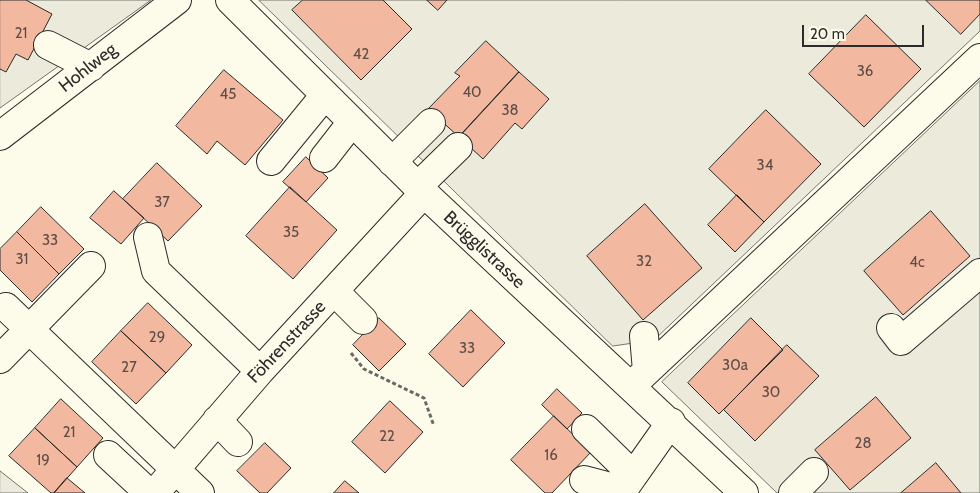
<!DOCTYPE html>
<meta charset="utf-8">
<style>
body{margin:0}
#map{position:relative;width:980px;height:493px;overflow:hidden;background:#fdfbea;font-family:Cabin,sans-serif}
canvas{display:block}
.scale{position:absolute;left:802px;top:25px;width:122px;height:22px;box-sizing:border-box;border:2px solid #2b2b2b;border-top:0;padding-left:6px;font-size:15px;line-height:18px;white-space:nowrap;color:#2b2b2b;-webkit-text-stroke:4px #fdfbea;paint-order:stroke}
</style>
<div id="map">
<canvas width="980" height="493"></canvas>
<div class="scale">20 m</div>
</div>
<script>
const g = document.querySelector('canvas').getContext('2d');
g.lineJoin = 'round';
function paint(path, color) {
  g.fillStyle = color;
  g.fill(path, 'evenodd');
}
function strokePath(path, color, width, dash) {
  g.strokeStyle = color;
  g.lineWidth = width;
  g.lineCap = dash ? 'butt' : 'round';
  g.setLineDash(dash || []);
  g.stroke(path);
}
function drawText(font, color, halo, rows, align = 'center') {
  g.font = font + ' Cabin,sans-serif';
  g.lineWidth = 4;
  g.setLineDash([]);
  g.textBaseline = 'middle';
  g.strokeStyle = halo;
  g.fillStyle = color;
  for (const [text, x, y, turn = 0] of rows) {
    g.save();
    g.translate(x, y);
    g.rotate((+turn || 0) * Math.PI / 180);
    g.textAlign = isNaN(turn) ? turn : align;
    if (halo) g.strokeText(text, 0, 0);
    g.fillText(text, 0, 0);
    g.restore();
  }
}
const green = new Path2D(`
 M0 0H151L0 108Z
 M259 0H980V31L654 340 613 346Z
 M980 81V493H777L662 382Z
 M0 471 28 493H0Z`);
paint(green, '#ecebdb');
strokePath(green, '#74746e', 1);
const building = new Path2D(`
 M0 0H26L52 14 28 60 16 54 6 72 0 69Z
 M303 0H383L412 29 361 80 292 10Z
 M427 0H447L438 10Z
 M926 0H980V14L961 34Z
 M866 15 921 69 864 127 809 74Z
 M486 41 519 72 459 137 428 109 460 76 455 73Z
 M224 70 283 120 245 165 217 141 207 154 176 126Z
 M519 72 549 99 522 129 515 123 483 159 459 137Z
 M766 110 821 164 764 222 709 169Z
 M306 157 328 178 306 202 283 182Z
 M157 163 202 206 168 241 123 199Z
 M290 187 337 230 293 279 246 236Z
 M114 191 144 218 121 244 90 218Z
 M737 195 764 222 735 252 708 225Z
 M645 204 702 268 643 320 587 256Z
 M41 207 84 249 59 274 17 232Z
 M931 211 970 256 903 315 864 271Z
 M17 232 59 274 32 302 0 270V249Z
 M148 303 192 345 166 373 121 331Z
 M471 310 505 343 463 387 429 354Z
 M379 318 406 344 379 371 353 345Z
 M751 318 783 350 719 414 688 383Z
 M121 331 166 373 136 404 92 362Z
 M787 345 819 376 755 441 724 410Z
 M557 389 582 413 567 429 542 405Z
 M876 397 911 438 850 490 815 450Z
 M61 399 103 438 77 467 35 428Z
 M390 401 423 432 385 473 352 442Z
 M554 416 591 452 552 493H545L511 460Z
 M35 428 77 467 54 493H51L9 456Z
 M265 443 291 468 267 493H260L237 471Z
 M936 463 961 493H901Z
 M67 478 85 493H54Z
 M345 481 359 493H334Z`);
paint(building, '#f2b8a0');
strokePath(building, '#2b2b2b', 1);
const minor = new Path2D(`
 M230 0 424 193 744 493
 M48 45 91 67
 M0 136 177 0
 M324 158 352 122
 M271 161 325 95
 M392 162 431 123
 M417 187 458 147
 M148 237 156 271 260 371
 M334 291 363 320
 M6 307 200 493
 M891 328 901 341 980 273
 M644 336 647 371
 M0 359 91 266
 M631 386 980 58
 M217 420 238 442
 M586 429 633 475
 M108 455 149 493
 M584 480 622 490
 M155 493 260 371 424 193
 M621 493 671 422
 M793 493 814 472`);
strokePath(minor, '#2b2b2b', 30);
strokePath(new Path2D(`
 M351 353 364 369 424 398 434 426`), '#6a6964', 3, [4, 2.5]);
strokePath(minor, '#fdfbea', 28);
drawText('15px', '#5d4e48', null, [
 ["21",21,34],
 ["42",361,55],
 ["36",865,72],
 ["40",472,93],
 ["45",228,95],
 ["38",510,111],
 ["34",765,166],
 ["37",162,203],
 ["35",291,233],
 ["33",50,241],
 ["31",22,260],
 ["32",644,262],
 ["4c",917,263],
 ["29",157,338],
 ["33",467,349],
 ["30a",735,366],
 ["27",129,368],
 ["30",771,393],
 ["21",69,433],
 ["22",387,437],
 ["28",863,444],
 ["16",551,456],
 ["19",43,461]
]);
drawText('18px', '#2b2b2b', '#fdfbea', [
 ["Hohlweg",88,68,-38],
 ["Brügglistrasse",484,250,43],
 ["Föhrenstrasse",287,342,-47]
]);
</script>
